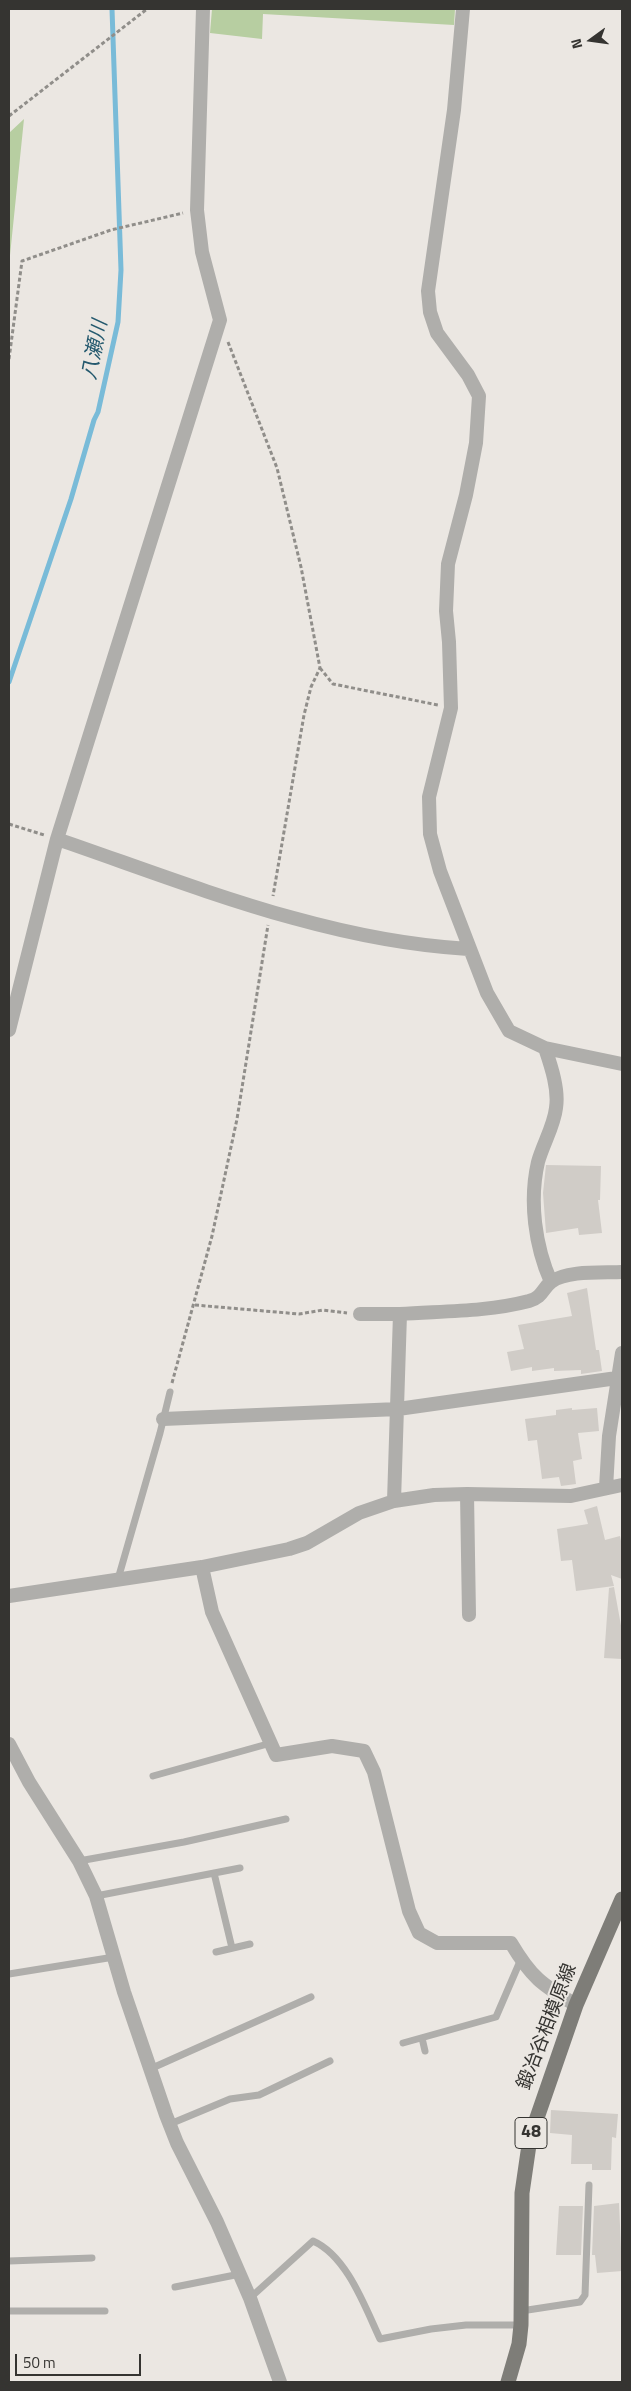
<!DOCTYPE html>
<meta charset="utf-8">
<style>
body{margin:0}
#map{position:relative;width:631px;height:2391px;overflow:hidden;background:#ebe7e2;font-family:"Titillium Web",sans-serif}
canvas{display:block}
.frame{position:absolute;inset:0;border:10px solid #353431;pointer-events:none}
.north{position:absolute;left:566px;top:15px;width:50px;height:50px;-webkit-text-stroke:4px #ebe7e2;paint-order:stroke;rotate:256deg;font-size:14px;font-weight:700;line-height:20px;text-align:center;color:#353431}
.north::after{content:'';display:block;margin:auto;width:18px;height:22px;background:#353431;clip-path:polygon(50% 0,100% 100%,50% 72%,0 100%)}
.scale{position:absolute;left:15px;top:2354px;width:126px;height:22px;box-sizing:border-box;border:2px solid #353431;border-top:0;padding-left:6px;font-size:15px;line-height:18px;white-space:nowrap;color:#353431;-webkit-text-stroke:4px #ebe7e2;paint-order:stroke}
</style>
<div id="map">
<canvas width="631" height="2391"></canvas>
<div class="frame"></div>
<div class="north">N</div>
<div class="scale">50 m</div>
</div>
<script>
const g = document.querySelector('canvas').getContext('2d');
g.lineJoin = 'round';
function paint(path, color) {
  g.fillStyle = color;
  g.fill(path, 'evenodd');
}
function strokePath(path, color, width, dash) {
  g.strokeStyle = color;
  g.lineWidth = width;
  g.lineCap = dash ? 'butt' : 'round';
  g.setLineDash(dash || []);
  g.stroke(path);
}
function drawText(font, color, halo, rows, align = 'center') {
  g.font = font + ' "Titillium Web","Noto Sans JP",sans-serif';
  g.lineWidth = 4;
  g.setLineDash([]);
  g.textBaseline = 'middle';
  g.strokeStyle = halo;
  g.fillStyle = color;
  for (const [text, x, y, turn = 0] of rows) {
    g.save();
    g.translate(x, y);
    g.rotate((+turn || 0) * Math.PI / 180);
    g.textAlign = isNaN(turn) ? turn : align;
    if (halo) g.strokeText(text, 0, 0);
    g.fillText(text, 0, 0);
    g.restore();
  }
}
paint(new Path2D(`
 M212 9H455L454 25 263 14 262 39 210 33Z
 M24 119 9 265V133Z`), '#b7cea1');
strokePath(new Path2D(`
 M9 682 71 499 94 420 98 412 118 322 121 270 112 9`), '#79bbd8', 5);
paint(new Path2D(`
 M546 1165 601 1166 600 1200H598L602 1233 579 1235 578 1228 546 1233 543 1193Z
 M587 1288 596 1350H599L602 1371 581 1374V1370L554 1371V1368L532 1371V1367L511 1371 507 1352 524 1349 518 1325 572 1316 567 1293Z
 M572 1408V1410L597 1408 599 1431 578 1433 582 1459 573 1461 576 1484 561 1486 559 1477 542 1479 537 1440 528 1441 525 1419 556 1415V1410Z
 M597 1506 605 1540 620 1536 622 1546V1579L611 1575 614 1586 576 1591 572 1560 561 1561 557 1529 588 1524 584 1510Z
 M614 1587 622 1631V1659L604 1658 609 1588Z
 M551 2110 618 2114 616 2138 612 2137 611 2170H592V2164H571L572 2135 550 2133Z
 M619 2203 622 2271 597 2273 595 2255H592L594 2206Z
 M559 2206H583L581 2255H556Z`), '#d0ccc7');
strokePath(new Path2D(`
 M9 116 147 9
 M228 342 277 468 301 567 320 668 311 687 304 715 273 896
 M9 359 22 261 111 230 183 213
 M320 668 333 684 438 705
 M9 824 44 835
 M195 1305 299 1314 323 1310 347 1313
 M172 1383 212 1236 237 1119 268 925`), '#908e8a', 3, [4, 2.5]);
strokePath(new Path2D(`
 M118 1579 160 1433 170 1392
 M153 1776 271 1743
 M79 1861 184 1842 286 1819
 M214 1873 232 1948
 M96 1896 240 1868
 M216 1952 250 1944
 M9 1974 114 1957
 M422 2038 425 2051
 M403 2043 496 2017 521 1959
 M150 2069 311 1997
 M170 2124 230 2099 259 2095 330 2061
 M9 2261 92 2258
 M175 2287 240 2274
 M250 2298 313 2241C347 2256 365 2307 380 2339L431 2329 466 2325H521
 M9 2311H105
 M521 2311 580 2302 585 2295 589 2185`), '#afaeab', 7);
strokePath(new Path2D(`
 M463 9 454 110 428 291 430 312 437 333 468 375 479 396 476 443 466 495 448 564 446 611 449 642 451 708 429 797 430 834 440 871 487 993 509 1031 545 1048C551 1066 559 1089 556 1108 554 1126 543 1144 538 1162 529 1201 535 1246 551 1282
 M57 839C191 885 326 941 468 949
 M9 1030 57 839 220 320 202 252 197 210 203 9
 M545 1048 622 1064
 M360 1314H400
 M163 1419 398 1409 617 1378
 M606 1488 609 1436 622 1353
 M467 1494 469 1615
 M394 1501 400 1314C442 1311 487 1312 529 1301 543 1297 542 1289 551 1282 567 1270 603 1273 622 1272
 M202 1567 212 1612 276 1755 332 1746 364 1751 374 1772 409 1911 419 1933 437 1943H511C531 1977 542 1985 576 2005
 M9 1596 202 1567 289 1549 307 1543 359 1513 394 1501 434 1495 467 1494 571 1496 622 1485
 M9 1744 29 1782 79 1861 96 1896 124 1992 166 2115 177 2143 217 2222 250 2298 280 2382`), '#afaeab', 14);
strokePath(new Path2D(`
 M508 2382 519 2344 521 2325 522 2193 530 2138 576 2005 622 1899`), '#7e7d78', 15);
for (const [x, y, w] of [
 [531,2133,32]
]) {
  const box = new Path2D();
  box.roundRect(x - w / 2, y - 15.5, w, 31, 4);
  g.fillStyle = '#ebe7e2';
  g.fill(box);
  strokePath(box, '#353431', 1);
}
drawText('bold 18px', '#353431', null, [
 ["48",531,2133]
]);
drawText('19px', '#353431', '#ebe7e2', [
 ["鍛冶谷相模原線",548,2027,-69]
]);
drawText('italic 20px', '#24596e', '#ebe7e2', [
 ["八瀬川",96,350,-79]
]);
</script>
